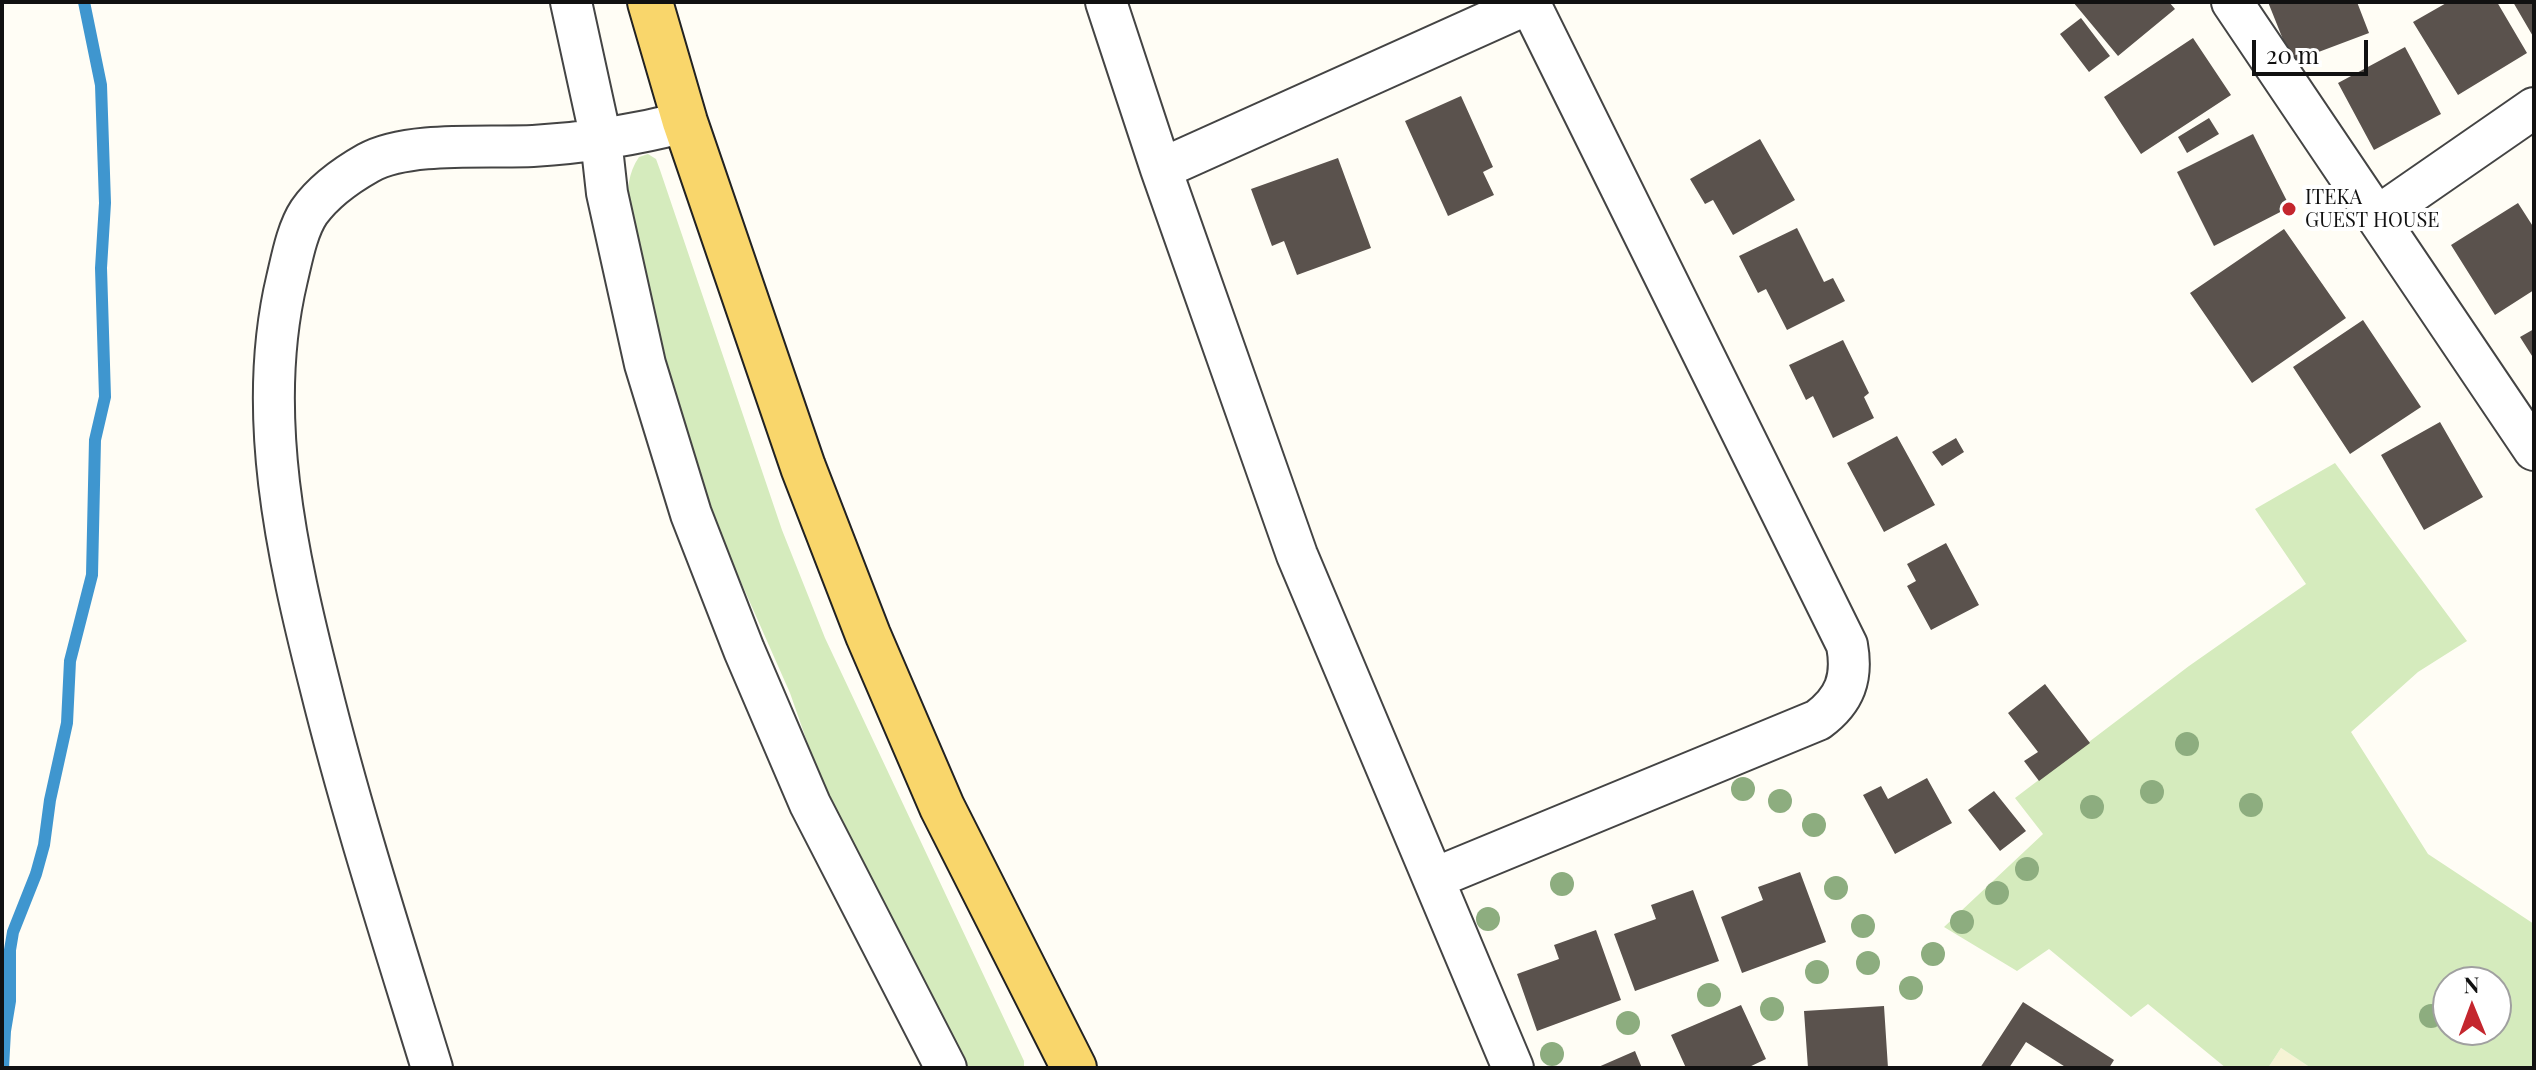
<!DOCTYPE html>
<style>
body{margin:0}
#map{position:relative;width:2536px;height:1070px;overflow:hidden;background:#fffdf5;font-family:"Playfair Display",serif}
canvas{display:block}
.frame{position:absolute;inset:0;border:4px solid #111;pointer-events:none}
.north{position:absolute;left:2432px;top:966px;width:80px;height:80px;box-sizing:border-box;background:#fff;border:2px solid #a0a0a0;border-radius:50%;rotate:359deg;font-size:22px;font-weight:700;line-height:32px;text-align:center;color:#111}
.north::after{content:'';display:block;margin:auto;width:28px;height:36px;background:#c4262e;clip-path:polygon(50% 0,100% 100%,50% 72%,0 100%)}
.scale{position:absolute;left:2252px;top:40px;width:116px;height:36px;box-sizing:border-box;border:4px solid #111;border-top:0;padding-left:10px;font-size:24px;line-height:28px;white-space:nowrap;color:#111;-webkit-text-stroke:6px #fff;paint-order:stroke}
</style>
<div id="map">
<canvas width="2536" height="1070"></canvas>
<div class="frame"></div>
<div class="north">N</div>
<div class="scale">20 m</div>
</div>
<script>
const g = document.querySelector('canvas').getContext('2d');
g.lineJoin = 'round';
function paint(path, color) {
  g.fillStyle = color;
  g.fill(path, 'evenodd');
}
function strokePath(path, color, width, dash) {
  g.strokeStyle = color;
  g.lineWidth = width;
  g.lineCap = dash ? 'butt' : 'round';
  g.setLineDash(dash || []);
  g.stroke(path);
}
function drawText(font, color, halo, rows, align = 'center') {
  g.font = font + ' "Playfair Display",serif';
  g.lineWidth = 8;
  g.setLineDash([]);
  g.textBaseline = 'middle';
  g.strokeStyle = halo;
  g.fillStyle = color;
  for (const [text, x, y, turn = 0] of rows) {
    g.save();
    g.translate(x, y);
    g.rotate((+turn || 0) * Math.PI / 180);
    g.textAlign = isNaN(turn) ? turn : align;
    if (halo) g.strokeText(text, 0, 0);
    g.fillText(text, 0, 0);
    g.restore();
  }
}
paint(new Path2D(`
 M2281 1048 2311 1068H2268Z`), '#f6f3d4');
paint(new Path2D(`
 M648 154 656 159 660 170 782 530 825 638 1024 1061V1068H970L964 1062 817 770 790 693 714 521 685 433 628 209C627 190 628 173 639 157Z
 M2335 463 2467 641 2418 672 2351 732 2428 854 2534 924V1068H2311L2281 1048 2268 1068H2226L2148 1004 2131 1017 2049 949 2017 971 1944 927 2043 834 2015 798 2189 666 2306 584 2255 509ZM2448 982H2496V1030H2448Z`), '#d5ebbd');
strokePath(new Path2D(`
 M3 1068 5 1031 10 1001V950L13 932 36 874 44 845 50 800 67 723 70 661 92 575 95 440 105 397 101 268 105 203 101 85 84 2`), '#3f96cf', 12);
paint(new Path2D(`
 M2073 2H2169L2175 9 2118 56Z
 M2268 2H2357L2369 33 2292 62Z
 M2448 2H2497L2527 53 2458 95 2413 22Z
 M2513 2H2534V38Z
 M2081 18 2110 56 2089 72 2060 34Z
 M2193 38 2231 95 2141 154 2104 97Z
 M2405 47 2441 114 2374 150 2338 83Z
 M1461 96 1493 167 1483 172 1494 195 1448 216 1405 121Z
 M2209 118 2219 134 2187 153 2178 137Z
 M2253 134 2290 207 2214 246 2177 172Z
 M1760 139 1795 200 1733 235 1713 200 1705 204 1690 179Z
 M1338 158 1371 248 1297 275 1284 241 1272 246 1251 189Z
 M2518 203 2534 228V290L2495 315 2451 245Z
 M1797 228 1824 282 1833 278 1845 301 1787 330 1766 289 1758 293 1739 256Z
 M2284 229 2346 318 2252 383 2190 293Z
 M2363 320 2421 407 2350 454 2293 367Z
 M2534 329V359L2520 337Z
 M1843 340 1869 393 1864 397 1874 418 1833 438 1813 396 1806 400 1789 365Z
 M2440 422 2483 497 2424 530 2381 455Z
 M1897 436 1935 505 1884 532 1847 463Z
 M1956 438 1964 452 1942 466 1932 452Z
 M1946 543 1979 605 1931 630 1907 586 1916 581 1907 564Z
 M2045 684 2090 743 2039 781 2024 761 2038 752 2008 713Z
 M1927 778 1952 823 1895 854 1863 795 1881 786 1888 799Z
 M1994 791 2026 831 2000 851 1968 810Z
 M1800 872 1826 942 1742 973 1721 917 1763 900 1758 887Z
 M1693 890 1719 961 1635 991 1614 934 1656 919 1651 905Z
 M1596 930 1621 1000 1537 1031 1517 974 1559 959 1554 945Z
 M2023 1002 2114 1060 2109 1068H2067L2026 1042 2009 1068H1980Z
 M1741 1005 1766 1059 1747 1068H1686L1671 1035Z
 M1884 1006 1888 1068H1808L1804 1011Z
 M1635 1051 1642 1068H1596Z`), '#5a524d');
const minor = new Path2D(`
 M571 2 601 139 607 193 645 364 691 514 744 650 810 804 946 1068
 M1106 2 1161 169 1297 555 1513 1068
 M2232 2 2534 450
 M1161 169 1530 3
 M2378 216 2534 108
 M1435 878 1818 720C1845 700 1853 678 1847 645L1529 2
 M432 1068C393 941 352 814 320 685 287 555 255 413 287 279 292 258 297 230 309 212 324 191 345 176 368 163 407 141 487 148 533 146 584 143 635 135 685 122`);
const major = new Path2D(`
 M650 2 685 122 803 467 868 635 942 807 1074 1068`);
strokePath(minor, '#444', 44);
strokePath(major, '#222', 48);
strokePath(minor, '#fff', 40);
strokePath(major, '#f9d66b', 44);
g.fillStyle = '#8dad7f';
for (const [x, y] of [
 [2187,744],
 [1743,789],
 [2152,792],
 [1780,801],
 [2251,805],
 [2092,807],
 [1814,825],
 [2027,869],
 [1562,884],
 [1836,888],
 [1997,893],
 [1488,919],
 [1962,922],
 [1863,926],
 [1933,954],
 [1868,963],
 [1817,972],
 [1911,988],
 [1709,995],
 [1772,1009],
 [2431,1016],
 [1628,1023],
 [1552,1054]
]) {
  g.beginPath();
  g.arc(x, y, 12, 0, 2 * Math.PI);
  g.fill();
}
for (const [x, y, r, color] of [
 [2289,209,8,"#c4262e"]
]) {
  const dot = new Path2D();
  dot.arc(x, y, r, 0, 2 * Math.PI);
  g.fillStyle = color;
  g.fill(dot);
  strokePath(dot, '#fff', 3);
}
drawText('20px', '#111', '#fff', [
 ["ITEKA",2305,198],
 ["GUEST HOUSE",2305,221]
], 'left');
</script>
